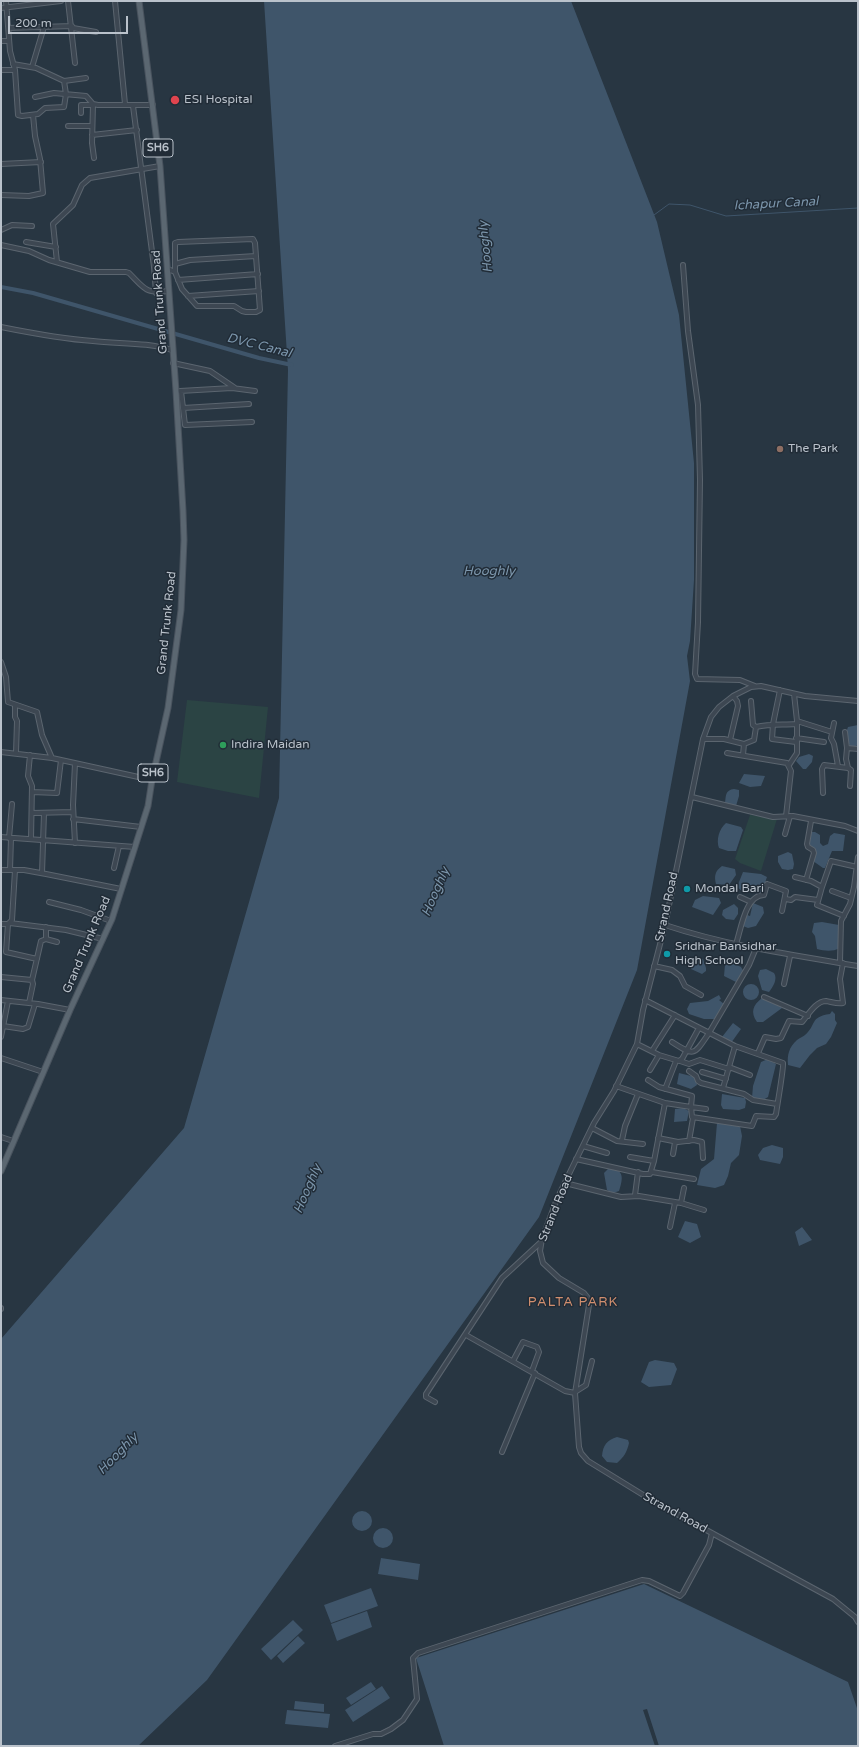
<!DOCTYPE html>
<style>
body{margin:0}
#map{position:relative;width:859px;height:1747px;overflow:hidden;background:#283642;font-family:"Varela Round",sans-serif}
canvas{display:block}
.frame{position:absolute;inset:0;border:2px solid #bac2cb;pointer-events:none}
.scale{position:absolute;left:8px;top:16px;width:120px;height:18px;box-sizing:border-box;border:2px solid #bac2cb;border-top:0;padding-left:5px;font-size:12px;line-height:14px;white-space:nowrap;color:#bac2cb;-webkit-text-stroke:3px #212c37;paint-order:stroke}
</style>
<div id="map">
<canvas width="859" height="1747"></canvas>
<div class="frame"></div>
<div class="scale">200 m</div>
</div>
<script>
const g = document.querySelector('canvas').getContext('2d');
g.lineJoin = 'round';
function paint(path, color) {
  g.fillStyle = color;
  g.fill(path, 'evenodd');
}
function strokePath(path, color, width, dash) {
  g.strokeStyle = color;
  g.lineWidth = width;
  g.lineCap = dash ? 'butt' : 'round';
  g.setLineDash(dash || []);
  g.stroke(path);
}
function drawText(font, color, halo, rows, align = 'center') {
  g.font = font + ' "Varela Round",sans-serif';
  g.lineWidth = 3;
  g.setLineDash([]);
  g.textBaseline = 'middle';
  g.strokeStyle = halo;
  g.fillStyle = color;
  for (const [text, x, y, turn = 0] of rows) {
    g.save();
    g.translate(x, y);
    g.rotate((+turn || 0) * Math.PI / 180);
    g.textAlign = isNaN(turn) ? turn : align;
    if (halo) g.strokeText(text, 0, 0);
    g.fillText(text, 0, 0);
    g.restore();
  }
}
paint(new Path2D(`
 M187 700 268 707 259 798 177 782Z
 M750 815 777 819 761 871 740 863 735 859Z`), '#2b4444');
paint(new Path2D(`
 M264 1H571L657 222 679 315 694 463V580L690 641 687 656 690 681 637 970 539 1217 207 1680 138 1746H1V1339L184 1128 279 798 288 370Z
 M858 725V745L854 747 850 746C847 739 845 734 848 727Z
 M809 754 813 756 812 762 806 769H803L796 761 799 757Z
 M744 774 765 776 761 786 750 787 739 783Z
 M734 789 739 790V796L736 806 725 803C726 796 725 790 734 789Z
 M726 823 741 827 743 830 736 851H728L719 848C716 840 719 829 726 823Z
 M811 832H815L820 835V843L823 846 828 844 830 836 834 833 845 835 843 851H832L825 868H823L813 861 815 850 808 845Z
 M788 852 792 854 794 864 793 869 788 870 782 869 778 862V856Z
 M722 866 735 869 736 875 729 885 716 884C714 876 715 871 722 866Z
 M743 872 761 874 767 877 761 894 742 891 737 887Z
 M703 896 719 898 721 903 713 915 692 907 695 900Z
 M753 903 763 907 764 913 756 926 748 928 743 926 742 915 744 914 750 916Z
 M734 904 738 908V914L734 920 726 919 722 915 723 910Z
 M822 922 839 925 840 948C832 952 825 951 817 949L815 936 812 932 814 923Z
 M696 957 703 959 706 968V971L702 974 691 969V958Z
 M733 963 741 967 744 972 738 983 724 976 725 965Z
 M766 969 774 973C778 979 773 987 769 992L762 990 758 976 760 970Z
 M743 992a8 8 0 1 1 16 0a8 8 0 1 1-16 0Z
 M719 995 721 999 719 1000 724 1004 715 1019H704L689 1014 687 1009 690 1003 708 1001Z
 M762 998 779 1004 782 1008 763 1022H757C750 1012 753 1005 762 998Z
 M832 1011 835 1014V1020L837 1023 831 1037 826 1044 817 1048 810 1055 800 1068 788 1065C787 1055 789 1047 797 1040 799 1038 803 1037 805 1035 817 1025 809 1017 830 1014Z
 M733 1023 741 1029 731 1043 722 1037Z
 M768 1059 776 1064 768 1097 763 1100 752 1098 753 1086 761 1062Z
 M679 1073 695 1077 697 1085 691 1089 677 1084Z
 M722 1094 745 1098 746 1102 745 1108 739 1110 723 1109 721 1105Z
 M683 1108 689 1111 687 1121 674 1122 675 1109Z
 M717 1123 740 1126 742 1136 739 1155 731 1163 728 1176 724 1185 715 1188 697 1185 701 1169 714 1159Z
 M772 1145 783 1148V1157L780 1164 760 1160 758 1155 763 1148Z
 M608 1169C625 1168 623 1179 619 1191L613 1193 607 1190 604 1173Z
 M685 1221 697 1224 701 1237 690 1243 678 1237Z
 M802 1227 812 1240 799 1246 795 1232Z
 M655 1360 674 1363 677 1369 671 1385 649 1387 641 1382 649 1362Z
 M617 1437 628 1440 629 1443C627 1452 624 1457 617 1463L607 1462 602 1456C603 1445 607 1440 617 1437Z
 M352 1521a10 10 0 1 1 20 0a10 10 0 1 1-20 0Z
 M373 1538a10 10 0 1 1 20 0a10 10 0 1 1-20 0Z
 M381 1558 420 1564 418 1580 378 1574Z
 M644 1584 848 1682 858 1711V1746H659L647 1709 643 1710 655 1746H444L416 1658Z
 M371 1588 378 1606 331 1623 324 1605Z
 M367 1611 372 1627 337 1641 331 1624Z
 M293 1620 303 1630 271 1660 261 1649Z
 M298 1636 305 1643 283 1663 277 1656Z
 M371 1682 376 1689 351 1705 346 1698Z
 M382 1686 390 1698 353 1722 345 1710Z
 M295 1701 324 1704V1712L294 1709Z
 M287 1710 330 1714 328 1728 285 1724Z`), '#3f556a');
strokePath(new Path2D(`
 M654 215 669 204 690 205 726 216 858 208`), '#3f556a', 1);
strokePath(new Path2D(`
 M1 287 33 293 259 358 292 365`), '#3f556a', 4);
const minor = new Path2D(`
 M6 1 10 51 15 70 18 115 22 116 38 114 45 108 64 107 66 94 64 81 36 68 13 64
 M68 1 75 63
 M115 1 125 104
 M1 8 61 1
 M9 28 72 26 73 28 96 32
 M1 41H9
 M32 67 44 27
 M1 70H15
 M64 81 86 78
 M35 97 54 93 86 96 93 104 98 105H153
 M93 104 92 143 94 158
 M133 106 154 267 156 293
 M81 113V105H91L92 103
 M68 126H92
 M92 135 137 130
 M1 164 41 162
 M1 195 29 196 43 193 40 159 35 136 33 115
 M1 230 12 225 32 226
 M26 242 56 247
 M1 245 29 251 49 260 90 272H126L129 273C145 289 145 294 169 291
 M57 262 53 224 73 205 82 185 90 178 160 166
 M683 265 688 331 698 405 700 480 698 622 695 674 697 679 740 680 755 686
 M168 269 175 272 182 289 197 306H234L242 311 246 312H256L260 310 255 243 253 239 178 242 175 243V264
 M175 272V264L190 260 256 256
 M178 280 258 274
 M188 296 259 291
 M1 327C31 333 62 339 93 341 119 344 147 342 172 350
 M173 363 210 371 235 388
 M180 391 232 388 255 391
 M181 391 185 425 252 422
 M183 408 249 404
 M1 662 6 677 8 702 37 712 42 735 52 758
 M780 690 773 724 772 739 796 742
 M751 701 753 725 756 727
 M858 701 805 696 761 686 751 687 733 696 719 707 711 717 703 739 665 925 643 1010 637 1044 614 1091 594 1123 570 1172 557 1199 542 1239 540 1251 543 1263 559 1278 584 1293 588 1298 589 1305 575 1393 579 1447 581 1453 588 1461 653 1501 833 1599 855 1617 858 1622
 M15 705V717L17 721 16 753
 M797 721 832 732
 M834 723 831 738 834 744 838 766
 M845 732 847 748 858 749
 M796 738 824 742
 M703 739H724L744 744 743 755
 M730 740 738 706 737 701 733 696
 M744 744 754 740 756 727C770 724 782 725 796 724
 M1 752 52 758 152 780
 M727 753 787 763 791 771 786 816
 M30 755 28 776 32 786 31 839
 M789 765 797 753V721L794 694
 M848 768 851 770 850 786
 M32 792 57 793 61 760
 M823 793 822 769 824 765 848 768 846 759 847 748
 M692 797 773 817 793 816 845 826 858 831
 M32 813 73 812
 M73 819 141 827
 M785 834 790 816
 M1 837 135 847
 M9 838 12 804
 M75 843 73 805 75 763
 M114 868 119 846
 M1 870H24L46 874 121 889
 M10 870 11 838
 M42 873 44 813
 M795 877 811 881 822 887 817 905 844 916
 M806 880 814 853 813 850 808 847 807 844 811 821
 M822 887 831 861 857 867
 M832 891 851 898
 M740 897 751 902
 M786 899 791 900 795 897 818 900
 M49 902 81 910 111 921
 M10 923 66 930 103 939
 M1 924H8L12 920 15 870
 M8 924 6 952 37 959
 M665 925C728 946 793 955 858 966
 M46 939V927
 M736 944C741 930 745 895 764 895L767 884 786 891 782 911
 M840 962 841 921 850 904 854 887 858 857
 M654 966 672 970 680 976 685 986 701 995
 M1 977 32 980 33 984 29 1003
 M32 980 41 941 46 939 57 942
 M784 984 790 956
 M764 997 808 1016
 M1 1000 38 1004 70 1010
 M3 1026 23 1029 28 1027 35 1004
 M709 1033 749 965 756 948
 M1 1037 8 1001
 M672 1042C695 1057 694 1055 709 1033
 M637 1044 659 1055 679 1061 682 1059 699 1028
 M652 1051 675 1015
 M758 1053 765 1037 776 1039 781 1038 789 1021 802 1022C808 1015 816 1001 826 1001 832 1002 837 1004 843 1003L840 979 843 963
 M1 1058 43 1072
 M680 1061 689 1064 700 1060 729 1069
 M729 1067 750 1075
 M650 1070 659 1055
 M689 1071 696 1076 698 1081 701 1083 744 1094 753 1100 777 1104
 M702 1072 726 1079
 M648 1080 659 1087 692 1096 691 1107 706 1109
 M616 1086 665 1103 691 1107 692 1117 752 1126 756 1116 774 1117 776 1114C777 1106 784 1067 783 1063L735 1046 645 1000
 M723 1088 735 1046
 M665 1089 676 1061
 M592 1128 617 1141 643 1144
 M1 1137 13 1141
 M658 1138 678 1142 694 1140 702 1142 703 1158
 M622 1140 625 1126 638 1094
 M689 1141 693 1118
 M583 1146 607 1153
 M673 1154 675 1142
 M630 1157 654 1161
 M576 1159 643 1174H650L654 1161 665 1103
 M652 1172 694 1179
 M565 1183 621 1197 639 1196 681 1203 704 1210
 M635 1195 638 1172
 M681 1203 684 1188
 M670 1227 675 1203
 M1 1308V1309
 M466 1335 565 1391 575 1393
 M513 1361 523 1342 537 1347 539 1352 532 1371
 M575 1392 586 1385 592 1361
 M435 1402 426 1397V1394L502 1278 541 1242
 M502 1452 535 1373
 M335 1746 373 1734H381L391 1729 403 1720 417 1699 413 1658 418 1653 642 1580 649 1581 680 1596 683 1593 709 1545 712 1533`);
const major = new Path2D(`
 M1 1171 70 1010 112 919 148 806 152 780 168 708 181 610 184 540 183 511 176 391 160 166 139 1`);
strokePath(minor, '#5b656f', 6);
strokePath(major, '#49535e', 7);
strokePath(minor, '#3d4752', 4);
strokePath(major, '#5b6771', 5);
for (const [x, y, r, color] of [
 [175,100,5,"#e0444e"],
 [780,449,4,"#8d6e63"],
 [223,745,4,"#2e9e5b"],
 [687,889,4,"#0f9aa8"],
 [667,954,4,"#0f9aa8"]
]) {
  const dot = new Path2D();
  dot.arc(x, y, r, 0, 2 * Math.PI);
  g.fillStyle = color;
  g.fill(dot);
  strokePath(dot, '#212c37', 1.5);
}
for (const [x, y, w] of [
 [158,148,30],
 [153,773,30]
]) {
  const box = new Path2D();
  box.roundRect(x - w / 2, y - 9, w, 18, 3);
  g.fillStyle = '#212c37';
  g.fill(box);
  strokePath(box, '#bac2cb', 1);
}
drawText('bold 11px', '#bac2cb', null, [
 ["SH6",158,148],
 ["SH6",153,773]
]);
drawText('12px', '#bac2cb', '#212c37', [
 ["ESI Hospital",184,100],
 ["The Park",788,449],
 ["Indira Maidan",231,745],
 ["Mondal Bari",695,889],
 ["Sridhar Bansidhar",675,947],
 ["High School",675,961]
], 'left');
drawText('12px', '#bac2cb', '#212c37', [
 ["Grand Trunk Road",160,302,-94],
 ["Grand Trunk Road",167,623,-84],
 ["Strand Road",667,907,-78],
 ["Grand Trunk Road",87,945,-67],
 ["Strand Road",556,1208,-68],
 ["Strand Road",675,1513,29]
]);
drawText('italic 13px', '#7c96ac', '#212c37', [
 ["Ichapur Canal",776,204,-3],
 ["Hooghly",486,247,-96],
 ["DVC Canal",259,346,14],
 ["Hooghly",489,572],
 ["Hooghly",436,892,-67],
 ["Hooghly",308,1189,-67],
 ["Hooghly",118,1454,-46]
]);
g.letterSpacing = '1px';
drawText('13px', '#d18f6f', '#212c37', [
 ["PALTA PARK",573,1303]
]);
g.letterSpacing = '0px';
</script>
